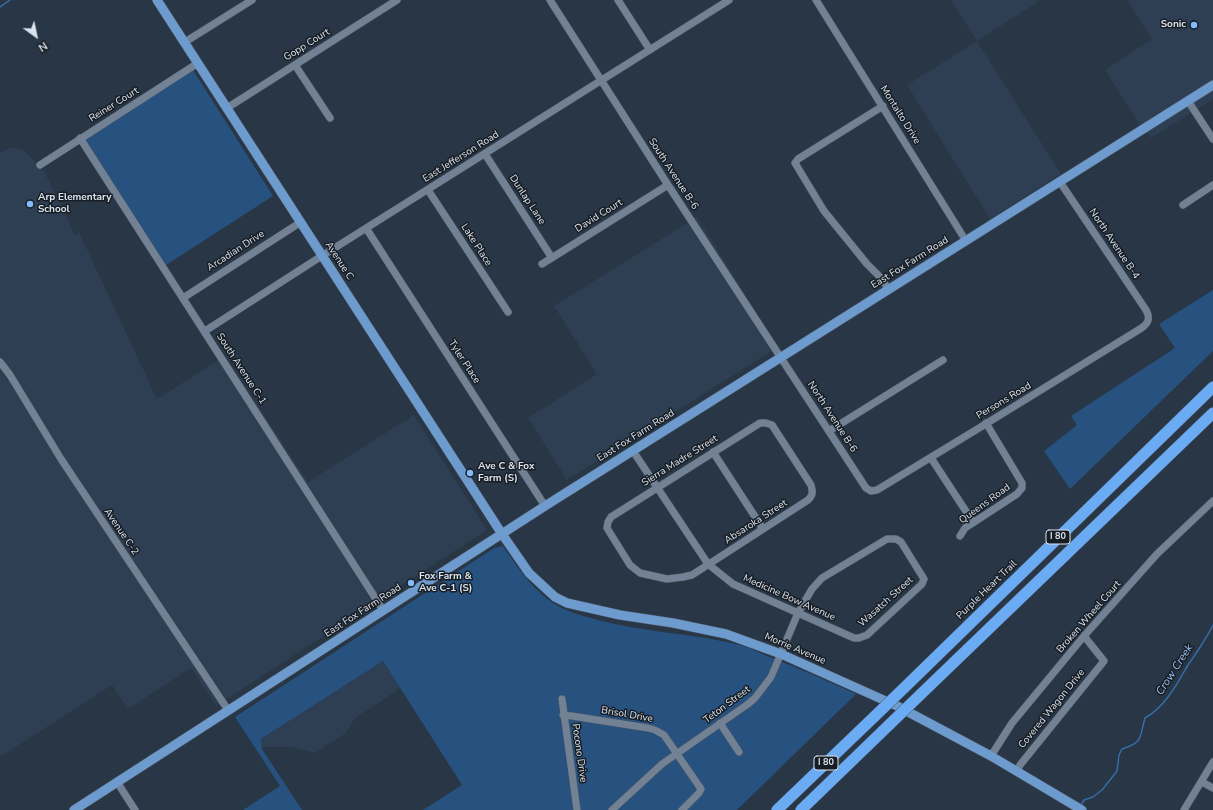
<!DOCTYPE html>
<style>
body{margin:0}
#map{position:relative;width:1213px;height:810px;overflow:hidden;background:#283645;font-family:"Nunito Sans",sans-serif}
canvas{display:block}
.north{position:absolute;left:16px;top:16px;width:40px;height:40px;-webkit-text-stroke:3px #171d24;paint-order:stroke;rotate:147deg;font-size:11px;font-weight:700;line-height:16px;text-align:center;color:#dbe3ed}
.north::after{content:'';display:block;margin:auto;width:14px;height:18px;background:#dbe3ed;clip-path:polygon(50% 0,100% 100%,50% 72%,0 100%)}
</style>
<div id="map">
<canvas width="1213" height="810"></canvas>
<div class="north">N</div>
</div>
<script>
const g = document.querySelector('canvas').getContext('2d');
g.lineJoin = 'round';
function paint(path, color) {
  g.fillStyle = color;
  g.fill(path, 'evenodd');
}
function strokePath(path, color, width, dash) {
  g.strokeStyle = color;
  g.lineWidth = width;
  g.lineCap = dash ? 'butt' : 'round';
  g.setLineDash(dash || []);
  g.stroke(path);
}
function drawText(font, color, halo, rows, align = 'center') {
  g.font = font + ' "Nunito Sans",sans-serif';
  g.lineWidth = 3;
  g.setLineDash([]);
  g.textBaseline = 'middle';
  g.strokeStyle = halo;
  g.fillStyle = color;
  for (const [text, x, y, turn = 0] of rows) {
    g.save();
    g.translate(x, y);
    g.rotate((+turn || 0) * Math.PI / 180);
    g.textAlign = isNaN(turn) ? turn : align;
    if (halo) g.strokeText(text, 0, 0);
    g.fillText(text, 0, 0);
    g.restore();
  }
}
paint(new Path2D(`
 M951 0H1041L977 41 1061 174 990 219 907 85 977 41Z
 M1127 0H1213V99L1151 138 1140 125 1105 70 1152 39Z
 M12 147 22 149 35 161 45 173 75 235 79 232 157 399 225 356 308 482 414 415 487 530 216 706 191 668 128 709 112 685 0 757V154L3 151Z
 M697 217 778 347 567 480 528 418 597 374 554 306Z
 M383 661 401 688 355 718 346 733 315 753 292 747H262L261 739Z`), '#2e3f53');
paint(new Path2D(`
 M193 70 273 196 166 265 85 139Z
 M1213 290V351L1070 489 1044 451 1077 425 1071 416 1175 348 1159 324Z
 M503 546C518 568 534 592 558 606 571 613 584 616 598 620 643 632 690 633 735 644 747 646 758 652 769 657 799 668 827 681 856 694L852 698 737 810H423L462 785 383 661 261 739 262 749 302 810H243L280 786 235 717 494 548Z`), '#27517f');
strokePath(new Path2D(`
 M0 7 10 0
 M1081 805 1084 800 1093 797 1102 790 1117 771 1119 755 1122 749C1144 742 1139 738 1145 718 1165 707 1177 684 1188 665 1197 652 1206 639 1213 625`), '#376ca7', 1.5);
const minor = new Path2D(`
 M550 0 668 185 866 488 871 491 877 490C965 437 1053 383 1140 329 1148 324 1151 319 1146 310L1060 182
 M618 0 650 50
 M816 0 966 241
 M185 42 252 0
 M295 65 330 118
 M1188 101 1213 139
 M883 106 798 159 795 163 824 211 867 264 881 278 889 290
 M227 108 397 0
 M80 138 383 610
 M485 154 552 258
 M40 165 198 63
 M428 190 508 312
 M1183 205 1213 185
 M366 228 545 506
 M542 264 668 185
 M183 298 301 222
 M205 331 317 259 729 0
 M0 362 10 375 61 459 228 710
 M760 423H766L772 425 811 485C813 492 813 495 808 500L692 575 683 577 667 579 640 573 630 565 607 528 608 522 611 517Z
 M829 431 943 360
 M713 452 763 529
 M931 458 973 522
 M960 536 965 528 1017 494 1022 488V483L986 423
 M562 699 577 810
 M563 715 572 716 648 728 655 730 664 735 701 789 699 793 682 810
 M720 723 739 752
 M991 756 1012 723 1084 636 1157 554 1213 501
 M1017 771 1020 765 1104 661 1084 636
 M117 782 135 810
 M1202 782 1213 788
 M612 810 662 764 748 704 755 698 771 677 798 613 812 589 822 578 887 539H896L901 542 924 579 922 584 867 635 859 638H854L733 584 708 564 633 451
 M1184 810 1213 762`);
const major = new Path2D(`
 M157 0 502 534 529 573 555 597 567 603 620 615 673 623 726 634 781 654 897 706 991 756 1082 810
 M74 810 545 506 1213 85`);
const highway = new Path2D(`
 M904 688 1213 387
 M921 694 1213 413
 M777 810 875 716
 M801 810 890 724`);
strokePath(minor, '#4a5461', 8);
strokePath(major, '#4a5461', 10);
strokePath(highway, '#4a5461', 12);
strokePath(minor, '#728294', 7);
strokePath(major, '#6d9bce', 9);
strokePath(highway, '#6aabf4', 11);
const highwayBridge = new Path2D(`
 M875 716 904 688
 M890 724 921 694`);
strokePath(highwayBridge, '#4a5461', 12, []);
strokePath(highwayBridge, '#6aabf4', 11);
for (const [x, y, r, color] of [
 [1194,25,4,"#84bcfb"],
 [30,204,4,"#84bcfb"],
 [470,473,4,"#84bcfb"],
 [411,583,4,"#84bcfb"]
]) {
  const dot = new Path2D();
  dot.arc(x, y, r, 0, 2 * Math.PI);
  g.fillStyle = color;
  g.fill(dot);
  strokePath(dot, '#171d24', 1.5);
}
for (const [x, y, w] of [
 [1058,537,24],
 [826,763,24]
]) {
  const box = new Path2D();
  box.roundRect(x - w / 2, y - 7, w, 14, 3);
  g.fillStyle = '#171d24';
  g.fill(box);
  strokePath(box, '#dbe3ed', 1);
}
drawText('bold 9px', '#dbe3ed', null, [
 ["I 80",1058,537],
 ["I 80",826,763]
]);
drawText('bold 10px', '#dbe3ed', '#171d24', [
 ["Sonic",1186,25,"right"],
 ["Arp Elementary",38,198],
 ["School",38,210],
 ["Ave C & Fox",478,467],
 ["Farm (S)",478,479],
 ["Fox Farm &",419,577],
 ["Ave C-1 (S)",419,589]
], 'left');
drawText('10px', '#dbe3ed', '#171d24', [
 ["Gopp Court",307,45,-32],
 ["Reiner Court",114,105,-32],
 ["Montalto Drive",900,115,58],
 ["East Jefferson Road",461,157,-32],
 ["South Avenue B-6",673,174,57],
 ["Dunlap Lane",527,200,57],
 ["David Court",599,216,-32],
 ["North Avenue B-4",1114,244,56],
 ["Lake Place",476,245,57],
 ["Arcadian Drive",236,251,-33],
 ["Avenue C",339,261,57],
 ["East Fox Farm Road",910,263,-32],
 ["Tyler Place",464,362,57],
 ["South Avenue C-1",241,369,57],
 ["Persons Road",1004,401,-31],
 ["North Avenue B-6",832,417,57],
 ["East Fox Farm Road",636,436,-32],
 ["Sierra Madre Street",680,461,-32],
 ["Queens Road",985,504,-36],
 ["Absaroka Street",756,522,-33],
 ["Avenue C-2",121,532,56],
 ["Purple Heart Trail",987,590,-44],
 ["Medicine Bow Avenue",789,598,24],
 ["Wasatch Street",886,602,-42],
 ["East Fox Farm Road",363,611,-33],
 ["Broken Wheel Court",1089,617,-49],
 ["Morrie Avenue",795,649,23],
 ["Teton Street",727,705,-37],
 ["Covered Wagon Drive",1052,709,-51],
 ["Brisol Drive",627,715,10],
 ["Pocono Drive",579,753,82]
]);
drawText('italic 11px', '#9ac5f6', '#171d24', [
 ["Crow Creek",1175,670,-57]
]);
</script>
